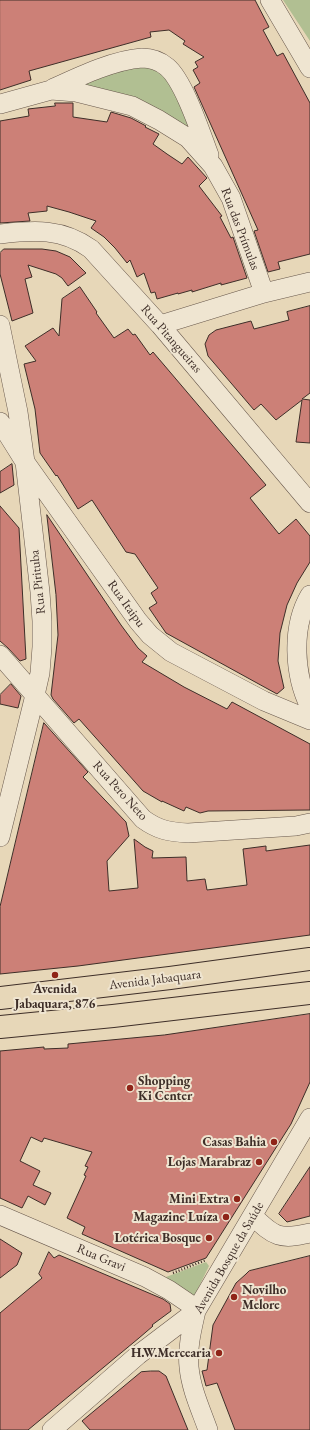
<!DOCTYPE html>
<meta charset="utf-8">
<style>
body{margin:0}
canvas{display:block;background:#e7d7b8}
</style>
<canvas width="310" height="1430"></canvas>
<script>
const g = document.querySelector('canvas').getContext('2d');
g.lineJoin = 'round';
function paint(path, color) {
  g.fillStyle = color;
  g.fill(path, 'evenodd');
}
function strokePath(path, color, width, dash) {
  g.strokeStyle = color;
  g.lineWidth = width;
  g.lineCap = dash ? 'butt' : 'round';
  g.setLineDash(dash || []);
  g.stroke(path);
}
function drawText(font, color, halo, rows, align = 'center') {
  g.font = font + ' "EB Garamond",serif';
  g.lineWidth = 4;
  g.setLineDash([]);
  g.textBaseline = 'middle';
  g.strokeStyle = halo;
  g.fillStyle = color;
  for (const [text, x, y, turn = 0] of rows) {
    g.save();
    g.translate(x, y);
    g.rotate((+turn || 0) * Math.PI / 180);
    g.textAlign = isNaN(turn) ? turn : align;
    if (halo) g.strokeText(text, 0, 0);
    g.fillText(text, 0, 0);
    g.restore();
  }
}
paint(new Path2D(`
 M283 0H310V41Z
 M143 63 166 72 194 132 80 85Z
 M206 1262 209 1266 193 1299 166 1277Z`), '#b1bf92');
const building = new Path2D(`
 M0 0H255L269 27 263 30 277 56 283 53 310 103V254L278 262 280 269 268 272 254 231 258 230 194 87 200 83 193 70 198 67 195 62 204 57 183 44 185 41 169 30 150 32 151 37 29 71 31 80 0 90Z
 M55 103H73V117L107 122 111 112 131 118 146 126 145 127 159 134 153 144 167 154 182 164 188 157 207 178 199 186 222 216 220 217 231 238 233 237 247 278 221 285V283L192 292V290L178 294V293L157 299 155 292 151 293 144 273 137 277 130 260 127 263 115 248 104 237 91 228 96 221 69 212 47 206V211L28 213 30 221 0 223V121L29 116 28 109 55 106Z
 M4 249H42L56 251 70 257 86 273 68 286 62 278 56 274 28 265 32 277 25 279 33 313 12 321 0 274V253Z
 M80 287 97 312 96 313 114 338 128 329 133 335 135 334 150 355 153 352 266 485 250 498 279 534 296 519 310 536V562L297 583 287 605 280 633 278 661 284 688 277 694 166 633 149 608 157 603 151 593 158 588 135 554 126 552 92 500 78 509 57 475 56 476 40 453 35 409 24 364 36 361 25 346 53 328 59 336 62 299Z
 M310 306V393L302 399 310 400V443L296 442 302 400 276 420 261 404 254 410 208 356 205 344 209 335 216 330 251 321 254 329 289 320 287 312Z
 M12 464 14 485 0 493V472Z
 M0 506 19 528 26 659 20 661 8 648 0 641Z
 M47 515 121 625 138 648 147 656 142 662 184 687 227 709 232 702 310 744V810L208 811 200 813 186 807 184 811 162 801V802L143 791 79 719 74 723 53 699 51 695 58 635 56 595Z
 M11 684 21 696 18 708 0 704V695Z
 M44 723 88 772 83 777 126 822 129 836 107 861 109 891 138 888 134 839 145 847 153 851 152 858 186 857 187 881 205 879 207 890 247 885 243 849 266 846V851L310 845V935L78 966 0 974V907Z
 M310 1014V1082L291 1124 206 1258 168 1272 82 1234 85 1227 67 1218 86 1176 84 1175 88 1167 85 1166 92 1152 44 1138 42 1142 31 1137 20 1161 40 1171 33 1185 51 1193 45 1205 28 1196 22 1208 0 1198V1051L44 1047V1049L68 1048V1044L164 1035Z
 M310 1167V1216L287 1222 279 1214Z
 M0 1239 22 1253 17 1265 0 1278Z
 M49 1252 54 1258 59 1255 163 1299 170 1304 171 1311 152 1325 153 1326 139 1338 28 1430H0V1313L42 1278 39 1274Z
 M310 1256V1430H235L217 1383 206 1386 202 1371 207 1370 213 1325 236 1283 246 1274 249 1271Z
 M151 1371H159L166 1376 188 1430H90L82 1421 141 1372Z`);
paint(building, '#cc8077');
strokePath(building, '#3e2e28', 1);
const minor = new Path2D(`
 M270 0 310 68
 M52 89C78 77 113 60 142 58 151 58 160 61 167 67 184 81 201 134 209 155
 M0 104 51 90 76 92 132 106 159 120 188 138 213 166 231 198 264 293
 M0 234C34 230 62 228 91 249L160 325 310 503
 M0 325 18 412 25 462 40 592 42 621V647L40 673 35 695 0 837
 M160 325 264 293 310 282
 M0 422 25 462 138 621 150 635 171 652 264 701 310 720
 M310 595C291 627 294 675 310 707
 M0 655 143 819C158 830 169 832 188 833L296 826 310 823
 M0 1215 145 1277 169 1290 197 1309
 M253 1216C274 1237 280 1240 310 1233
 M52 1430 138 1355 196 1311
 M208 1430C201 1410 191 1389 189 1367 187 1348 192 1329 196 1311L310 1118`);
const major = new Path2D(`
 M0 998 170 978 310 959
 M0 1027 113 1016 310 993`);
strokePath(minor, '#68584c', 20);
strokePath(major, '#3e2e28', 24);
strokePath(new Path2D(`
 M173 1273 206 1260`), '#3e2e28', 2.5, [1, 2]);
strokePath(minor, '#efe5d1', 19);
strokePath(major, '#e7d7b8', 22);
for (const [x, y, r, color] of [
 [55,975,4,"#8f2418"],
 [130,1088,4,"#8f2418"],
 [274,1142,4,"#8f2418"],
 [259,1162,4,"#8f2418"],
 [237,1199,4,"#8f2418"],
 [226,1217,4,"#8f2418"],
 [209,1238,4,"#8f2418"],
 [234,1297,4,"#8f2418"],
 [219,1353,4,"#8f2418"]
]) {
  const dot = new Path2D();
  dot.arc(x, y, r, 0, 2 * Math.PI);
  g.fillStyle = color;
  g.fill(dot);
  strokePath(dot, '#efe5d1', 1.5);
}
drawText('13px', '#3e2e28', '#efe5d1', [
 ["Rua das Prímulas",240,229,69],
 ["Rua Pitangueiras",171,339,49],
 ["Rua Pirituba",38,582,-96],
 ["Rua Itaipu",126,604,54],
 ["Rua Pero Neto",120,791,48],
 ["Avenida Jabaquara",155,980,-7],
 ["Rua Gravi",101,1258,23],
 ["Avenida Bosque da Saúde",229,1258,-60]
]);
drawText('bold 13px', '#3e2e28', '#efe5d1', [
 ["Avenida",55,989,"center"],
 ["Jabaquara, 876",55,1004,"center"],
 ["Shopping",138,1081,"left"],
 ["Ki Center",138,1096,"left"],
 ["Casas Bahia",266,1142],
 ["Lojas Marabraz",251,1162],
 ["Mini Extra",229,1199],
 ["Magazine Luíza",218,1217],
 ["Lotérica Bosque",201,1238],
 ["Novilho",242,1290,"left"],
 ["Melore",242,1305,"left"],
 ["H.W.Mercearia",211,1353]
], 'right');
</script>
